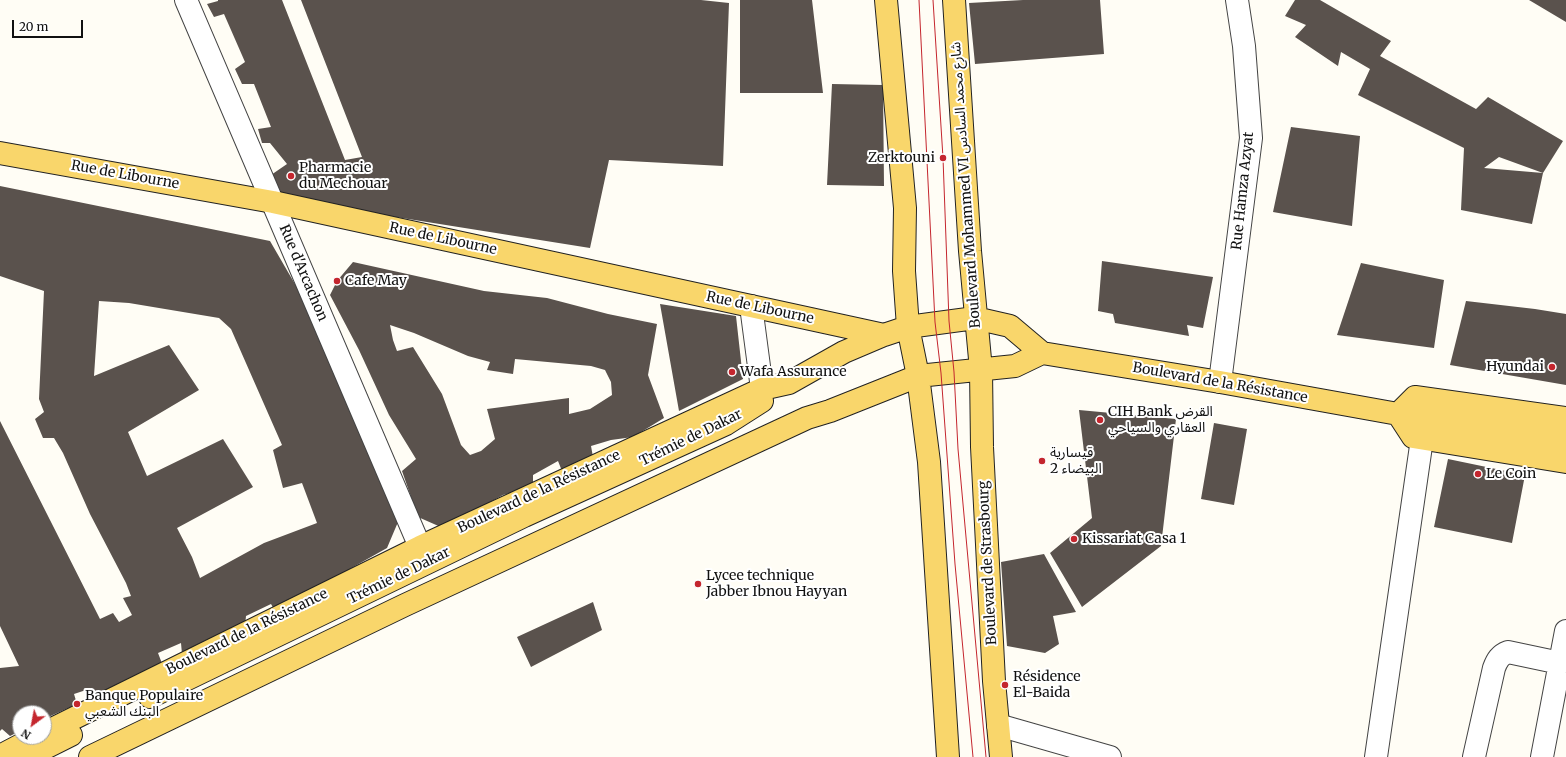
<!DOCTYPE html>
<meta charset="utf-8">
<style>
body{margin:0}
#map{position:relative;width:1566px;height:757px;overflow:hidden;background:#fffdf5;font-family:Merriweather,serif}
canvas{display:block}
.north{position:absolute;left:12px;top:705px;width:40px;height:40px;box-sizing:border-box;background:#fff;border:1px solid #a0a0a0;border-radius:50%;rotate:212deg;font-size:11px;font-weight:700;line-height:16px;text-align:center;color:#111}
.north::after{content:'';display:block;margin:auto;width:14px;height:18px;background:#c4262e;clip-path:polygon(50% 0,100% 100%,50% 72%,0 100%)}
.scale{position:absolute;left:12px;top:20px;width:71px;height:18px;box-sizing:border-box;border:2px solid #111;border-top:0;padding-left:5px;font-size:12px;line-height:14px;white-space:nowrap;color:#111;-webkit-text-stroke:3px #fff;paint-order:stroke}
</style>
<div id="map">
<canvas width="1566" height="757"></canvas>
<div class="north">N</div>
<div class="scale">20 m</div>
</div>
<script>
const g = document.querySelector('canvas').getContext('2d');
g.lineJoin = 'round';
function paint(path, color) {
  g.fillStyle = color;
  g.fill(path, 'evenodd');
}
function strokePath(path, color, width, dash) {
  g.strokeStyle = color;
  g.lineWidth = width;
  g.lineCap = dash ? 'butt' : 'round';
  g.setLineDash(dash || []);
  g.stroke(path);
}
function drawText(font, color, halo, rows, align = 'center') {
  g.font = font + ' Merriweather,"Noto Sans Arabic",serif';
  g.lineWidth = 4;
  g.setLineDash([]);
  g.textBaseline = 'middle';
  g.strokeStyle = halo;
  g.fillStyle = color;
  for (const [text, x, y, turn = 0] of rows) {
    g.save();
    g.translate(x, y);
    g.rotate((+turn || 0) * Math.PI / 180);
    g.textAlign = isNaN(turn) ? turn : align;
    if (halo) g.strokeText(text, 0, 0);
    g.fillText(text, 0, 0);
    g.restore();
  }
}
paint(new Path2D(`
 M218 0H282L345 160 362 157 301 0H701L729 3 723 166 609 160 590 248 283 199 271 175 287 164 270 143H262L258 129 271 127 254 84H242L235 69 245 62 224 14 214 17 207 4 218 1Z
 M740 0H812L823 93H740Z
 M1023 0H1100L1104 54 975 64 969 3Z
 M1295 0H1320L1391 41 1380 56 1476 109 1488 97 1563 141 1543 173 1499 157 1484 168 1543 173 1532 224 1461 210 1464 148 1358 95 1370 69 1341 52 1338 66 1295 37 1306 25 1285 16Z
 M1529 0H1566V22Z
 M832 84 883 85 884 186 827 185Z
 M1291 127 1360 136 1352 226 1273 212Z
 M0 186 270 241 299 291 398 522 387 548 275 611 271 604 246 616 245 626 182 654 181 643 158 653 163 666 97 694 92 688 74 694 77 704 44 719V713H20V731L10 736 2 729 0 731V668L19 666 0 626V421L100 619 113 613 119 622 132 615 123 598 131 596 126 583 90 514 63 453 54 438H43L35 419 44 412 39 399 44 291 0 276ZM99 301 129 303 219 318 231 329 282 445 273 450 283 488 302 483 317 523 264 543 200 578 192 557 177 528 253 487 223 439 147 476 128 432 199 390 169 345 94 376Z
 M1102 261 1213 277 1203 328 1187 325 1189 336 1115 323 1113 314 1098 311Z
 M353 262 484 291 547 298 608 314 657 324 648 375 664 418 633 437 611 440 591 446 593 457 562 471 558 461 533 475V486L503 495 443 528 418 517 402 471 416 459 389 415 359 350 330 295 337 281ZM390 325 414 333 468 356 490 362 487 370 513 374 515 359 591 366 605 370 611 382 612 395 590 409 569 414V398L487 409 495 439 481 451 470 455 461 445 442 394 413 347 397 351 393 340Z
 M1361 263 1444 280 1434 348 1337 335Z
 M1466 301 1535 309 1566 314V385L1450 365Z
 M660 304 736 316 743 379 679 411Z
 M1079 410 1176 419 1161 546 1082 607 1050 553 1092 518Z
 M1214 423 1247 429 1234 505 1201 499Z
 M1448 459 1525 475 1512 543 1434 527Z
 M1044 554 1076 612 1053 616 1059 644 1045 653 1007 646 1001 562Z
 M593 602 602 630 531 667 517 637Z`), '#5a524d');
const minor = new Path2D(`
 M186 0 420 547
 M751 306 762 389
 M1220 382 1251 138 1244 46 1237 0
 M998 725 1110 757
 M1376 757 1422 439
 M1474 757 1494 668C1497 660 1500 655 1508 652L1560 663
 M1542 757 1566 631`);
const major = new Path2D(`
 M886 0 905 208 904 271 908 327 918 376 929 462 948 757
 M954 0 970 251 981 370 982 447 994 681 1001 757
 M0 153 273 202 884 335
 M1398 414 1413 437 1566 462
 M1398 414 1415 397 1566 418
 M150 697 524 516 726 424 762 401
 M44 733 420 547 762 389 789 383 844 352 884 335 908 327 975 318 1010 326 1042 353 1220 382 1398 414 1566 440
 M0 756 36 737
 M27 757 71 735
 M90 757 405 605 807 418 830 411 918 376 1015 366 1042 353`);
strokePath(minor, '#444', 24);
strokePath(major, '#222', 24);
strokePath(minor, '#fff', 22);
strokePath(major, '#f9d66b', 22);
strokePath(new Path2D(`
 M919 0 935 322 941 373 955 564 973 757
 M933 0 943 158 949 321 954 372 958 449 986 757`), '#c4262e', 1);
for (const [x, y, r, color] of [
 [943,158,4,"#c4262e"],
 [291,176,4,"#c4262e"],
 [337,281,4,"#c4262e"],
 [1552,367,4,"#c4262e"],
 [732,372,4,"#c4262e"],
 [1100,420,4,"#c4262e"],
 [1042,461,4,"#c4262e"],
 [1478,474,4,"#c4262e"],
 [1074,539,4,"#c4262e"],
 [698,584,4,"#c4262e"],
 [1005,685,4,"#c4262e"],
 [77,704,4,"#c4262e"]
]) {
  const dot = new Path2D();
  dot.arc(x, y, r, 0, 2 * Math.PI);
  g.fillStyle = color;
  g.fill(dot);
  strokePath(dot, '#fff', 1.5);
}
drawText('14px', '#111', '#fff', [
 ["Zerktouni",935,158,"right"],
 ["Pharmacie",299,168],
 ["du Mechouar",299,184],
 ["Cafe May",345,281],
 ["Hyundai",1544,367,"right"],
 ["Wafa Assurance",740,372],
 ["CIH Bank القرض",1108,412],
 ["العقاري والسياحي",1108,428],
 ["قيسارية",1050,453],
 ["البيضاء 2",1050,469],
 ["Le Coin",1486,474],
 ["Kissariat Casa 1",1082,539],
 ["Lycee technique",706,576],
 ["Jabber Ibnou Hayyan",706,592],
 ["Résidence",1013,677],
 ["El-Baida",1013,693],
 ["Banque Populaire",85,696],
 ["البنك الشعبي",85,712]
], 'left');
drawText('14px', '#111', '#fff', [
 ["Rue de Libourne",125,175,10],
 ["Boulevard Mohammed VI شارع محمد السادس",966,185,-94],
 ["Rue Hamza Azyat",1243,191,-84],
 ["Rue de Libourne",443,239,12],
 ["Rue d'Arcachon",303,273,67],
 ["Rue de Libourne",760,308,12],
 ["Boulevard de la Résistance",1220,383,10],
 ["Trémie de Dakar",691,438,-26],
 ["Boulevard de la Résistance",539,492,-25],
 ["Boulevard de Strasbourg",988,563,-93],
 ["Trémie de Dakar",399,576,-26],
 ["Boulevard de la Résistance",247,632,-26]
]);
</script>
